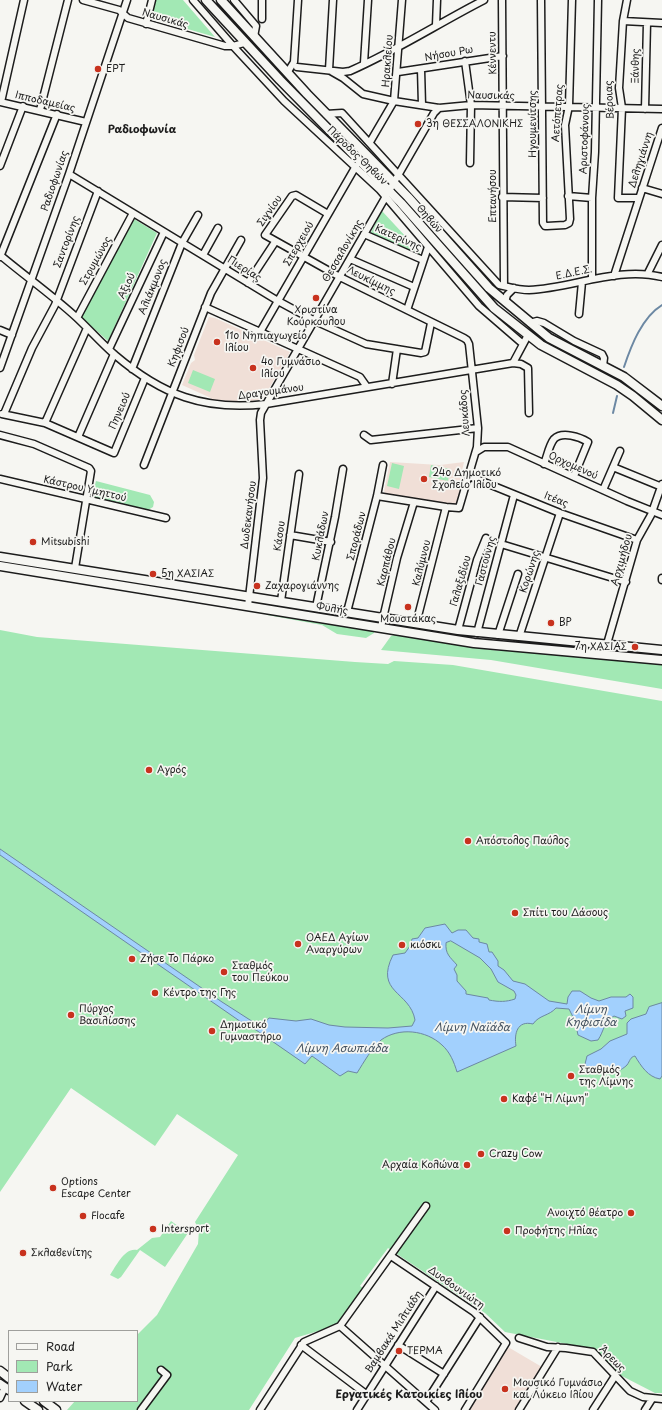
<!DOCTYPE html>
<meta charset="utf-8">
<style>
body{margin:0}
#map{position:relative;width:662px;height:1410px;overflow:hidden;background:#f6f6f2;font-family:"Playpen Sans",sans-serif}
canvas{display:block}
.legend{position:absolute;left:8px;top:1330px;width:130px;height:72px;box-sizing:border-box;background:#f6f6f2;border:1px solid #9f9f9c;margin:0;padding:5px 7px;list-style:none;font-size:12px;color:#1c1c1c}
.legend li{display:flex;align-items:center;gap:8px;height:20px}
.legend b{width:20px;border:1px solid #9f9f9c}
</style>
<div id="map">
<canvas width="662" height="1410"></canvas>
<ul class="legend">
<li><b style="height:5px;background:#f6f6f2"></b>Road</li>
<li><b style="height:11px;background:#a2e8b4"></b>Park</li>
<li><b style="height:11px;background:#a2d0fd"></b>Water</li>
</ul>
</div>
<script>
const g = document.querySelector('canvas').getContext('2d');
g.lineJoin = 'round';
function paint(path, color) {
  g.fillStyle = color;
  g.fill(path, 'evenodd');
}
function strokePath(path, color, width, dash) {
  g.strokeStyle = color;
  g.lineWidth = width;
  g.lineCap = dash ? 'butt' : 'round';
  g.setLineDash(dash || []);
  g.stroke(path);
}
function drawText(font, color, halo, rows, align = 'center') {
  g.font = font + ' "Playpen Sans",sans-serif';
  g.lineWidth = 3.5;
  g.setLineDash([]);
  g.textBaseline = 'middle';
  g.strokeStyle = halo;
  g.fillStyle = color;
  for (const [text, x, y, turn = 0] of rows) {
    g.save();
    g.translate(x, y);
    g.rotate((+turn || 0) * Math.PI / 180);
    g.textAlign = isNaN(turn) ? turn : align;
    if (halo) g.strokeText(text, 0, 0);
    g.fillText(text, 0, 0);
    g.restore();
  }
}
paint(new Path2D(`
 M209 317 215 318 290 352 263 399 247 402 244 398 239 401 231 402 211 400V398L182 385 191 363 195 360 194 355Z
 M390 462 440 465 464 462 462 471 465 472 460 499 454 505 385 493 384 491Z
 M508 1347 542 1367 515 1410H469Z`), '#f0dfd7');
paint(new Path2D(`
 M155 0H183L215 37 150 18Z
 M382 211 420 252 419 255 370 234Z
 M134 219 157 233 108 341 81 317Z
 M193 370 215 379 210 392 188 383Z
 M392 463 404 466 399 489 387 486Z
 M431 465 450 469 448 481 429 477Z
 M96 481 150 495 154 502 153 507 148 510 92 497Z
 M265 613 374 631V633L366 638 337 634 322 625 267 615Z
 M0 630 37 637 355 662 388 664 394 661 453 665 662 701V1393H655L620 1375 593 1349 505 1332 485 1313 388 1248 360 1286 363 1288 335 1326 295 1338 249 1410H67L75 1401H137V1335L157 1315 198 1244 199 1230 195 1222 238 1155 177 1114 155 1146 71 1088 0 1192Z
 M398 634 492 650 619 659 662 664V689L491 660 381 650 391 636Z
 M171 1221 188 1233 165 1267 140 1250 121 1277 118 1279 110 1275C116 1266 125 1247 137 1250L152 1238 160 1237Z`), '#a2e8b4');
const water = new Path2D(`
 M0 849 222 1002 261 1027 269 1018 296 1021 311 1019 329 1025 345 1027 388 1028 412 1026 415 1020C410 991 374 993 393 955L405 953 410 946 412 939 418 938 425 928 445 924 452 933 458 930H466L473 938 479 939V942L487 944 489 952H492L498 961V966L504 970 513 981 525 984 549 1001 567 1004 568 997 572 991H580L591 998 599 1001 611 997H626L630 994 633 997V1008L625 1011 626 1016 622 1019 614 1016C604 1021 604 1031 598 1040L591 1041 578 1035 575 1021 569 1009 556 1008C549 1016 539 1015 533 1024 517 1020 514 1034 516 1046L457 1072C454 1062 450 1052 442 1045 426 1030 399 1027 381 1040 371 1049 364 1062 357 1073L348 1071 340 1076 312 1056 305 1064 256 1030 244 1024 0 855ZM451 941 480 958 491 969 498 982 514 991 516 995 515 999C506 1002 499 1002 489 1000L488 998 466 994V991L457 981V975L454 969 457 965C450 957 445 954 446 943Z
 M662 1003V1076L660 1079C648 1077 641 1066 635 1056 630 1057 630 1061 627 1065 616 1076 600 1073 587 1068L585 1064 587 1056 601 1049 610 1041 627 1034V1023L631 1019 646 1014 649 1007Z`);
paint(water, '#a2d0fd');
strokePath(water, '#6c88a3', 1);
strokePath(new Path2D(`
 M624 367C631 346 642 317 662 305
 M613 413 617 396`), '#6c88a3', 2);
const minor = new Path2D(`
 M83 0 119 10 128 18 225 46H233L244 43
 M193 0 233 46 284 101 380 190 479 306 523 344
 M234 0 256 26 254 37
 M333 0 329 70 343 78 363 94 394 101 439 108 471 105 662 109
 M502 0 504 286
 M541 0 543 223 545 226H547L565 225 569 223 570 219 565 125 569 106 572 0
 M627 0 623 21 619 88 622 108 618 198H639
 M262 19V0
 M623 21 662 23
 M146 24 152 0
 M436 25 437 0
 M465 61 471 105 470 163
 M364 63 368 0
 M297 67 343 72 350 71C396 51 439 23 484 0
 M421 69 422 105
 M398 72 503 56
 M287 73 294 62 298 0
 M0 102 86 122
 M1 102 24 0
 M645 109 647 23
 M40 110 68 0
 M326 114 342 113 499 285C509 287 518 290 529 290 573 288 618 266 662 277
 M370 142 394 101 402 0
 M0 166 23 106
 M69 174 278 301 315 321 366 344 421 353 425 352 431 323
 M642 188 662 194
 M568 196 592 198
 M502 197 543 198
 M328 214 296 195 292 196 265 235 340 277 464 338 467 340 469 344 478 428 477 447 459 508 446 507 377 496
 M364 234 423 260
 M0 255C25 276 52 295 76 317 89 329 101 343 115 355 162 395 204 411 266 404L513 363 521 364 528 368 529 413
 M203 255 218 228
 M0 257 57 114
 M350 259 414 287
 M648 273 662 245
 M614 276 662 128
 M592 279V198L595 152 598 0
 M248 283 275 242
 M505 302 507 295 514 288
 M205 307 360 377 367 387
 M407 310 428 247
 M579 314 582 282
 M77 318 133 213
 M530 323 537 321 544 323 574 341 602 354 604 358 603 366
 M0 330 12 335
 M260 332 356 166
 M109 349 164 232
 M513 363 528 335
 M0 368 69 174 127 0
 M132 369 182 243 198 215
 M392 384 397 349
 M2 414 45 423 114 453 145 378
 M4 414 32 348 55 305 98 191
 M45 423 87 328
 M0 435 34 444 89 468 91 471 75 568
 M364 435 371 440 478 428
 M78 437 114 354
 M476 452 484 447H508L627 501 662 515
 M544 464C547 457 549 445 554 439 562 431 580 437 588 442L574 476
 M144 465 211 293 241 240
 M613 467 662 487
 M469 476 560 513 637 540
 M0 479 166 518
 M603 490 620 451
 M290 535 331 542
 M501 544 626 582
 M662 578V580
 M281 601 299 474
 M248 606 263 478 260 420 261 413 434 113 439 108
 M316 607 335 517 343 469
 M347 612 377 496 383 465
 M416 624 446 507
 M381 627 397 558 414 502
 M458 630 477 560 486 538
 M477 633 514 495
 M498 635 518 574
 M519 637 560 513
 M607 644 637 540 651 515 662 484
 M391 1256 474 1312 506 1343 465 1410
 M340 1326 435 1410
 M519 1338 547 1347 566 1348 593 1352 630 1391 643 1397 662 1399
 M301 1345 366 1394
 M398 1345 444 1374
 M0 1398 5 1387
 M426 1402 480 1317
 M141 1410 167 1375 161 1370
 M260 1410 304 1342 340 1326 426 1206
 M357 1410 436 1286
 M519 1410 558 1347
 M593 1410 615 1376
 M645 1410 652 1399`);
const major = new Path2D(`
 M206 0 280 80 401 203 494 308 541 345 617 385 633 396 662 420
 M221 0 307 94 408 197 489 288 549 338 624 377 662 406
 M0 557 458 630 662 650
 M0 566 474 643 662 660
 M0 1371 9 1378
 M0 1384 9 1390
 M25 1401 38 1410
 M44 1401 56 1410`);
strokePath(minor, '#1c1c1c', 9);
strokePath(major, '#1c1c1c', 11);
strokePath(minor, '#f6f6f2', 6);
strokePath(major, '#f6f6f2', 8);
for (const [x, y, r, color] of [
 [98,69,4,"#c8321e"],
 [418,124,4,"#c8321e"],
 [316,298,4,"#c8321e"],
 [217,342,4,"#c8321e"],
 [253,368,4,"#c8321e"],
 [424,479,4,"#c8321e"],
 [33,542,4,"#c8321e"],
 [153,574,4,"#c8321e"],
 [257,586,4,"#c8321e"],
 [408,607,4,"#c8321e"],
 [551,623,4,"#c8321e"],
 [635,647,4,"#c8321e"],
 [149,770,4,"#c8321e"],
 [468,841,4,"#c8321e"],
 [515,913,4,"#c8321e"],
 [298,944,4,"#c8321e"],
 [402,945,4,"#c8321e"],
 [132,959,4,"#c8321e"],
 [224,972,4,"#c8321e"],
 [155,993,4,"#c8321e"],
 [71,1015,4,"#c8321e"],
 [212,1031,4,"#c8321e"],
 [571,1076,4,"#c8321e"],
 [504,1099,4,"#c8321e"],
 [481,1154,4,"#c8321e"],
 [467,1165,4,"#c8321e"],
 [53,1188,4,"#c8321e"],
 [631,1213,4,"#c8321e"],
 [83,1216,4,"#c8321e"],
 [153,1229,4,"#c8321e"],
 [507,1231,4,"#c8321e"],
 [23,1253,4,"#c8321e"],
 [399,1351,4,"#c8321e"],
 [505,1389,4,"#c8321e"]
]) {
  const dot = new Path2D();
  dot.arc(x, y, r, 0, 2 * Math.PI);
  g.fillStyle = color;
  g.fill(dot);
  strokePath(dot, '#f6f6f2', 1.5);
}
drawText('10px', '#1c1c1c', '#f6f6f2', [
 ["Ναυσικάς",165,19,16],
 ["Κέννεντυ",493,53,-91],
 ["Νήσου Ρω",449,54,-10],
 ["Ηρακλείου",388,61,-86],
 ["Ξάνθης",636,66,-89],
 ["Ναυσικάς",491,96,1],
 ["Βέροιας",610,100,-93],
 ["Ιπποδαμείας",45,102,13],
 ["Αετόπετρας",558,113,-86],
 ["Ηγουμενίτσης",533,124,-90],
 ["Αριστοφάνους",585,139,-88],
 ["Πάροδος Θηβών",357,156,44],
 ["Δεληγιάννη",641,160,-72],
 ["Ραδιοφωνίας",55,181,-71],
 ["Επτανήσου",493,196,-90],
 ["Σιγνίου",270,211,-55],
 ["Θηβών",429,219,49],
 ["Κατερίνης",398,238,24],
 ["Σαντορίνης",67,242,-69],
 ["Σπερχειού",299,244,-60],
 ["Θεσσαλονίκης",343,251,-60],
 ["Στρυμώνος",96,261,-61],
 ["Πιερίας",244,269,32],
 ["Ε.Δ.Ε.Σ.",574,273,-12],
 ["Λευκίμμης",371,281,26],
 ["Αξιού",127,286,-65],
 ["Αλιάκμονος",153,287,-68],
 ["Κηφισού",179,347,-69],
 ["Δραγουμάνου",271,392,-8],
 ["Πηνειού",120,411,-67],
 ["Λευκάδος",465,413,-94],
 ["Ορχομενού",573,466,24],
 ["Κάστρου Υμηττού",85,489,13],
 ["Ιτέας",556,500,21],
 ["Δωδεκανήσου",249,515,-83],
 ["Κάσου",280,536,-82],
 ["Κυκλάδων",321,536,-79],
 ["Σποράδων",357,536,-76],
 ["Αρχιμήδου",622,560,-74],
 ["Γαστούνης",486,561,-75],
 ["Καρπάθου",387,562,-76],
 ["Καλύμνου",422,563,-76],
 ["Κορώνης",530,572,-72],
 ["Γαλαξιδίου",461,581,-74],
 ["Φυλής",332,609,9],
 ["Δυοβουνιώτη",456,1288,35],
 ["Βαμβακά Μιλτιάδη",394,1332,-57],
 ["Άρεως",612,1359,45]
]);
drawText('10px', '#1c1c1c', '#f6f6f2', [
 ["ΕΡΤ",106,69],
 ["3η ΘΕΣΣΑΛΟΝΙΚΗΣ",426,124],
 ["Χριστίνα",316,310,"center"],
 ["Κούρκουλου",316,322,"center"],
 ["11ο Νηπιαγωγείο",225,336],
 ["Ιλίου",225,348],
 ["4ο Γυμνάσιο",261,362],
 ["Ιλίου",261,374],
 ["24ο Δημοτικό",432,473],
 ["Σχολείο Ιλίου",432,485],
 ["Mitsubishi",41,542],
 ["5η ΧΑΣΙΑΣ",161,574],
 ["Ζαχαρογιάννης",265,586],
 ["Μουστάκας",408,619,"center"],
 ["BP",559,623],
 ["7η ΧΑΣΙΑΣ",627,647,"right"],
 ["Αγρός",157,770],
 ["Απόστολος Παύλος",476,841],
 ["Σπίτι του Δάσους",523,913],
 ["ΟΑΕΔ Αγίων",306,938],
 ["Αναργύρων",306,950],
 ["κιόσκι",410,945],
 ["Ζήσε Το Πάρκο",140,959],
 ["Σταθμός",232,966],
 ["του Πεύκου",232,978],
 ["Κέντρο της Γης",163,993],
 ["Πύργος",79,1009],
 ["Βασιλίσσης",79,1021],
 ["Δημοτικό",220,1025],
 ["Γυμναστήριο",220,1037],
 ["Σταθμός",579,1070],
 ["της Λίμνης",579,1082],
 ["Καφέ \"Η Λίμνη\"",512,1099],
 ["Crazy Cow",489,1154],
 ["Αρχαία Κολώνα",459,1165,"right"],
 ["Options",61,1182],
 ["Escape Center",61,1194],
 ["Ανοιχτό θέατρο",623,1213,"right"],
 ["Flocafe",91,1216],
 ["Intersport",161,1229],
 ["Προφήτης Ηλίας",515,1231],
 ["Σκλαβενίτης",31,1253],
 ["ΤΕΡΜΑ",407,1351],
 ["Μουσικό Γυμνάσιο",513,1383],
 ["και Λύκειο Ιλίου",513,1395]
], 'left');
drawText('bold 11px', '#1c1c1c', '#f6f6f2', [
 ["Ραδιοφωνία",142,130],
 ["Εργατικές Κατοικίες Ιλίου",409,1395]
]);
drawText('italic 11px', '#445260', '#f6f6f2', [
 ["Λίμνη",591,1010],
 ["Κηφισίδα",591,1023],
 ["Λίμνη Ναϊάδα",472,1028],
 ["Λίμνη Ασωπιάδα",342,1049]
]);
</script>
